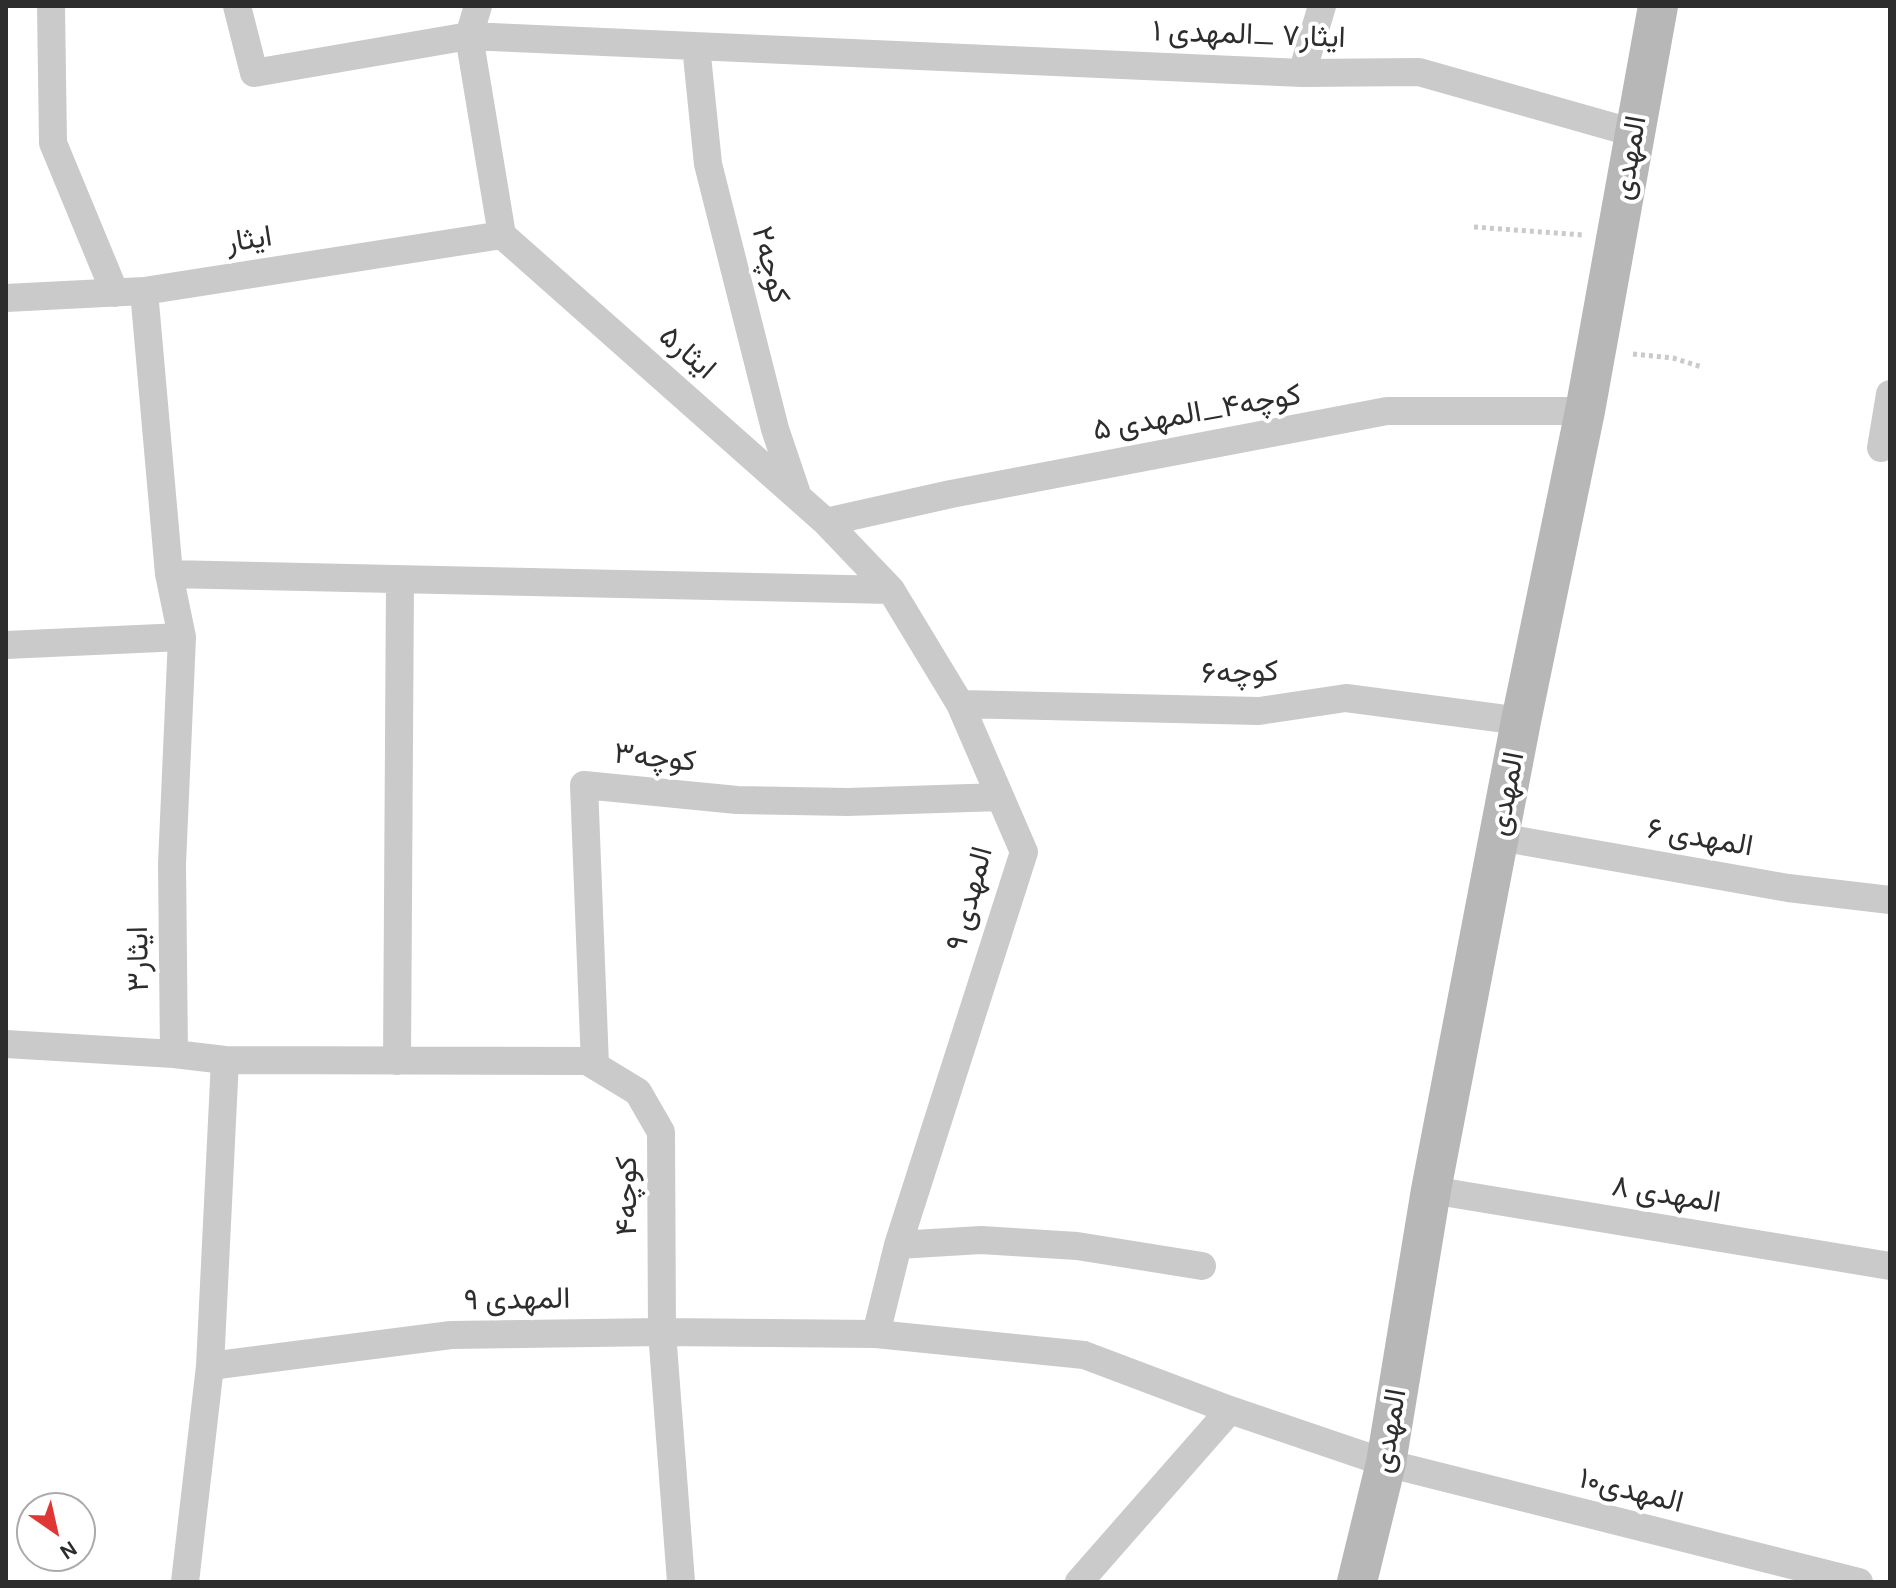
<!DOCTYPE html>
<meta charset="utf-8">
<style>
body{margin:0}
#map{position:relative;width:1896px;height:1588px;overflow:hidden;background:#fff;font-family:Karla,sans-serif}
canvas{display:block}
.frame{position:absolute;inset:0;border:8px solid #2d2d2d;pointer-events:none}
.north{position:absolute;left:16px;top:1492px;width:80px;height:80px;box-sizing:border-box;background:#fff;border:2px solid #ababab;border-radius:50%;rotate:146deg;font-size:22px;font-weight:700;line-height:32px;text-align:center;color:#2d2d2d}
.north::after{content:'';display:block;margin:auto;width:28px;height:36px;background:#de3735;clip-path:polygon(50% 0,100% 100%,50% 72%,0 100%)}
</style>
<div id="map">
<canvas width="1896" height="1588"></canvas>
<div class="frame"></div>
<div class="north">N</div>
</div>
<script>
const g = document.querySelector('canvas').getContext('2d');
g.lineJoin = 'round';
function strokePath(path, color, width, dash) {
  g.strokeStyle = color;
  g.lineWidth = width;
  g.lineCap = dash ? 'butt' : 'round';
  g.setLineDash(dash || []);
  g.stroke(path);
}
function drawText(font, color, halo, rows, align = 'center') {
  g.font = font + ' Karla,Vazirmatn,sans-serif';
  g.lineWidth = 8;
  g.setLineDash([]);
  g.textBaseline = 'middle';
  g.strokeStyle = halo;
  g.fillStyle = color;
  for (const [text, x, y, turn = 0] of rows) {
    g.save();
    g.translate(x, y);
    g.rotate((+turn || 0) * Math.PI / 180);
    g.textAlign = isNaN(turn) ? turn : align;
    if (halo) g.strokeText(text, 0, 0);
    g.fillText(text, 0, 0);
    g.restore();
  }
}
strokePath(new Path2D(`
 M1474 227 1583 235
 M1633 354 1673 358 1702 367`), '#cacaca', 5, [4, 4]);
strokePath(new Path2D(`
 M51 6 53 143 115 293
 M237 6 254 73 469 36 1302 73 1419 72 1634 133
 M478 6 469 36 502 235
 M696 46 708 164 775 429 798 497
 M1302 73 1322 6
 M502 235 826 522 891 590 960 704 1024 852 898 1245 876 1334 1084 1355 1230 1410 1386 1463 1859 1582
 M144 291 169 574 182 637 172 864 174 1054 225 1060 210 1366 185 1582
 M6 298 144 291 502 235
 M1881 448 1890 394
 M826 522 951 494 1387 411H1585
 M169 574 891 590
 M6 645 182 637
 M960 704 1259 711 1346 698 1521 721
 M1499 837 1788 888 1890 900
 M6 1044 174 1054
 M225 1060 587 1061 638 1092 661 1132 662 1332 681 1582
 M397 1061 400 580
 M595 1065 584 785 737 800 848 802 1000 797
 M1431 1190 1890 1266
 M898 1245 981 1240 1077 1246 1202 1266
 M210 1366 451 1335 662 1332 876 1334
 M1079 1582 1230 1410`), '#cacaca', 28);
strokePath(new Path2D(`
 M1357 1582 1386 1463 1431 1190 1521 721 1585 411 1658 6`), '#b7b7b7', 40);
drawText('30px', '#2d2d2d', '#fff', [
 ["ایثار۷ _المهدی ۱",1249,35,2],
 ["المهدی",1630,158,-80],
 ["ایثار",249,240,-9],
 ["کوچه۲",770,265,76],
 ["ایثار۵",687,353,41],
 ["کوچه۴_المهدی ۵",1197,413,-10],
 ["کوچه۶",1240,673,-2],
 ["کوچه۳",655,758,6],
 ["المهدی",1507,794,-79],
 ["المهدی ۶",1700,838,10],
 ["المهدی ۹",970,899,-75],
 ["ایثار۳",139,959,-91],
 ["المهدی ٨",1666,1195,9],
 ["کوچه۴",627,1196,-90],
 ["المهدی ۹",517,1300,-1],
 ["المهدی",1390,1431,-80],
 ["المهدی۱۰",1631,1491,14]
]);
</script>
